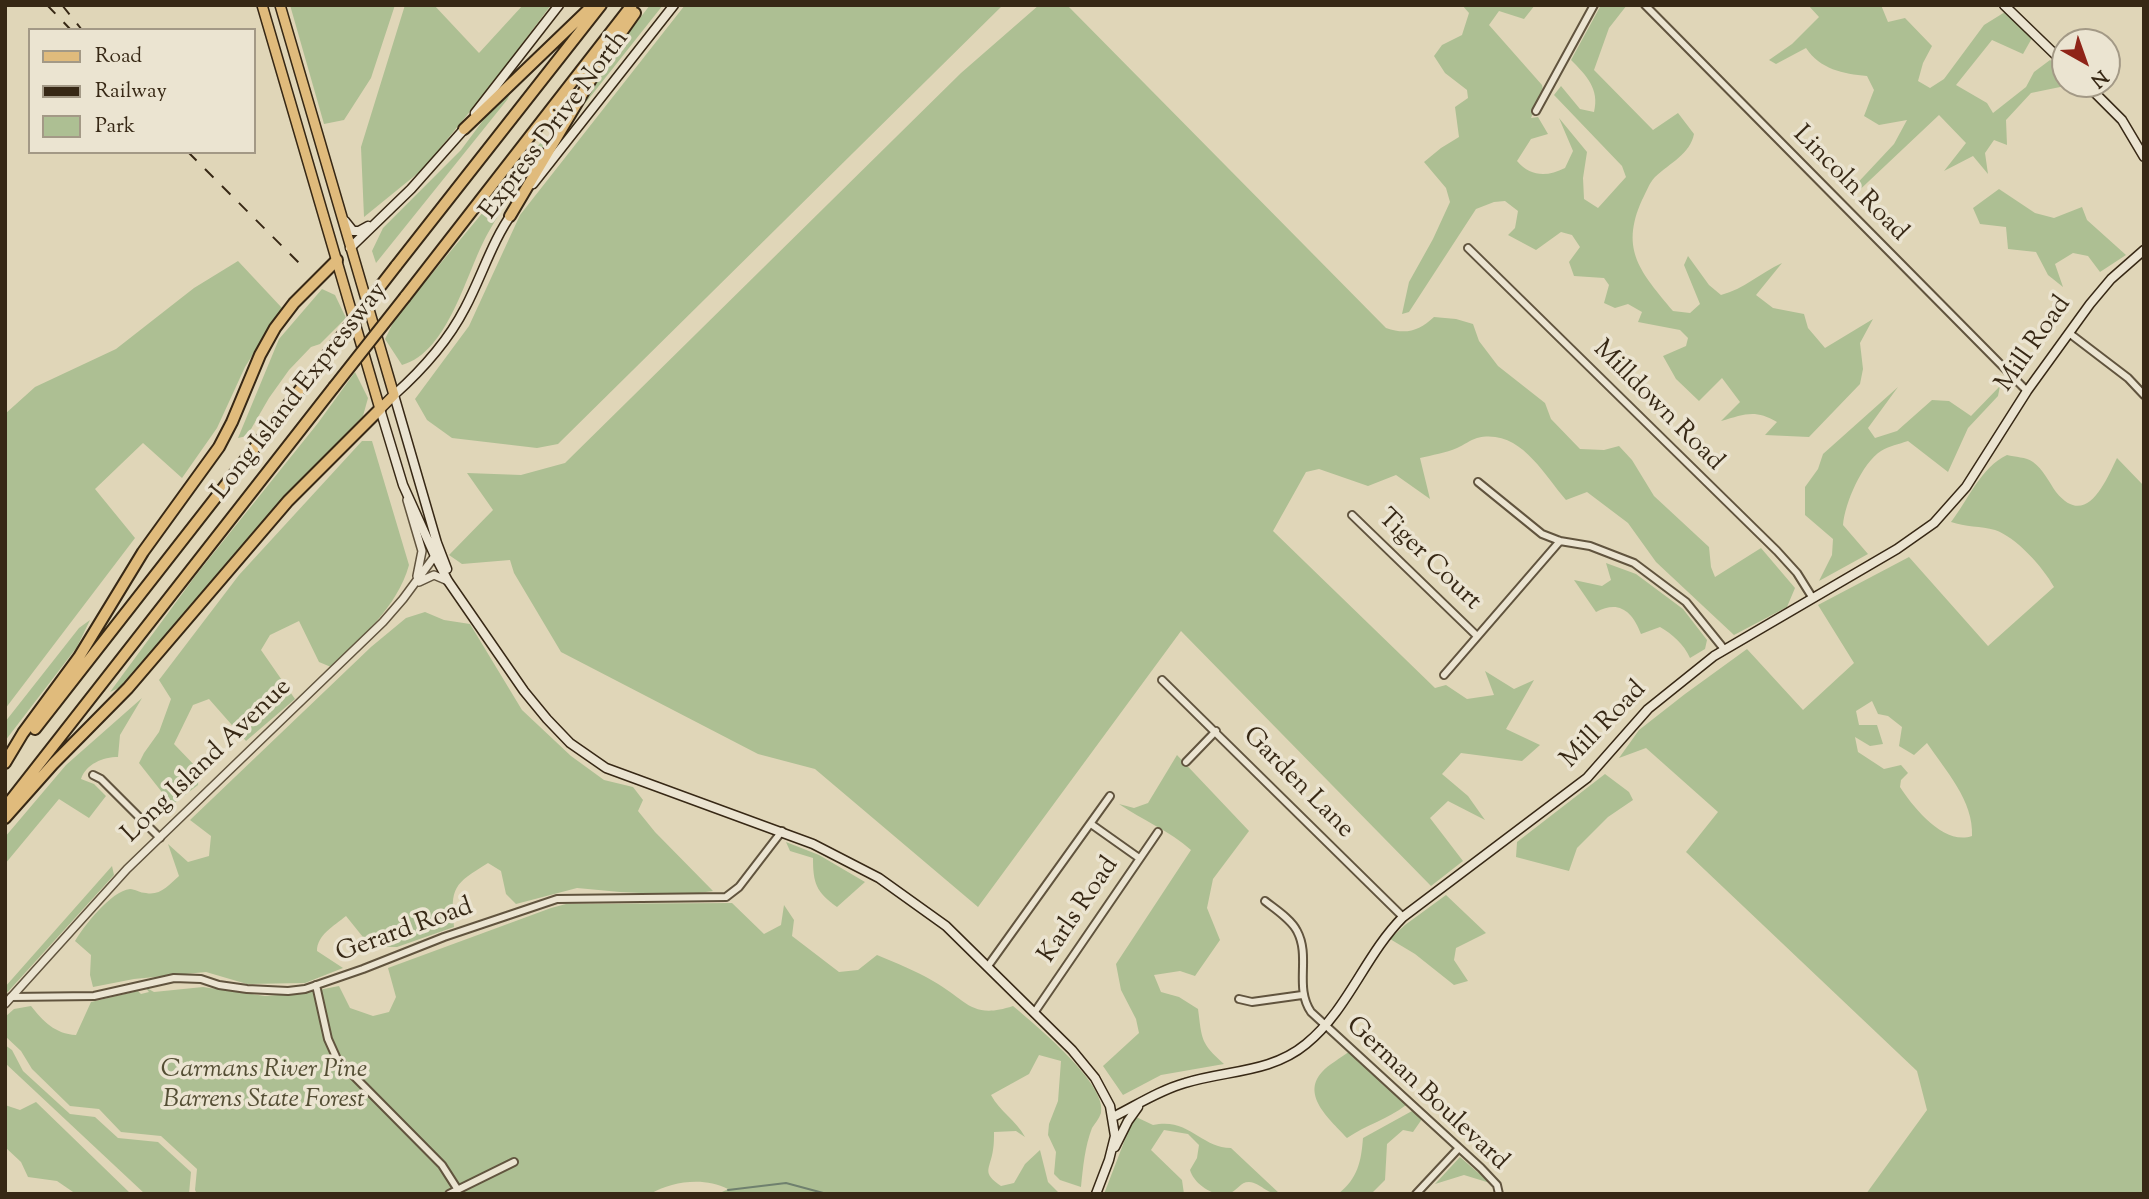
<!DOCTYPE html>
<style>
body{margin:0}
#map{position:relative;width:2149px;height:1199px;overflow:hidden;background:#e0d6b8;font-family:"Sorts Mill Goudy",serif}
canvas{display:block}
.frame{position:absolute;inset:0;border:7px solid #372815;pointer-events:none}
.legend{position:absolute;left:28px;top:28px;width:228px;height:126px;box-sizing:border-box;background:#ebe4d1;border:2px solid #a39986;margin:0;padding:9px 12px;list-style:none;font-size:21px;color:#372815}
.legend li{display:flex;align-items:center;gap:14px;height:35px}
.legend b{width:35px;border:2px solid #a39986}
.north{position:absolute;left:2051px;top:28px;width:70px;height:70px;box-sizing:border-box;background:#ebe4d1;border:2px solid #a39986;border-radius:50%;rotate:140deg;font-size:19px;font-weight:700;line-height:28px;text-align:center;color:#372815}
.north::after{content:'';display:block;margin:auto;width:24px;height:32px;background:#8f2418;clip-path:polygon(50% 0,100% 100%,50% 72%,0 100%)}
</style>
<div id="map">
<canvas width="2149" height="1199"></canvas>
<div class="frame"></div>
<ul class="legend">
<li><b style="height:9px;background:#e0bb7c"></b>Road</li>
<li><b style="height:9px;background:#372815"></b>Railway</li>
<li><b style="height:19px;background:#adbf93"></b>Park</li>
</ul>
<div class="north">N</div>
</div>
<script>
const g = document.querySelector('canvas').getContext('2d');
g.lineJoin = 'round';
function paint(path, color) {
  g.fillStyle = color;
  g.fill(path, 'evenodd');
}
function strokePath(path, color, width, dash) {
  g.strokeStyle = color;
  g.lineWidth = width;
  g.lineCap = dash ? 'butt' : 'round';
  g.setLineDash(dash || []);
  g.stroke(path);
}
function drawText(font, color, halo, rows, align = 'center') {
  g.font = font + ' "Sorts Mill Goudy",serif';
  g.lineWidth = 7;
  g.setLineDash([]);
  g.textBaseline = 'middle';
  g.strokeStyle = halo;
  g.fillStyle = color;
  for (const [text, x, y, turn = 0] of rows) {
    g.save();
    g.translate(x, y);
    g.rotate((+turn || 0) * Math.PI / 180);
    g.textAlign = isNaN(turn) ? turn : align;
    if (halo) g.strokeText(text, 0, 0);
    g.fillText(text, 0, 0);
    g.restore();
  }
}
paint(new Path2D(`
 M290 5H395L371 78 344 120 324 124Z
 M405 5H434L479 53 523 5H551L490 87 423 169 364 217 361 147Z
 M650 5H663L583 106 620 44Z
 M685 5H1003L558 444 537 448 452 438 427 420 415 399 469 326 520 215Z
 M1039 5H1067L1386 328C1406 335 1419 331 1434 317L1456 319 1473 324 1479 341 1498 366 1545 403 1551 419 1580 449 1604 450 1619 446 1632 460 1654 496 1709 547 1711 567 1715 577 1761 548 1795 588 1787 607 1734 635 1656 562 1628 523 1587 492 1566 500C1543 474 1520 428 1477 438 1470 440 1464 445 1457 448 1446 453 1432 455 1420 458L1430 499 1396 475 1368 486 1319 469 1306 472 1273 531 1435 688 1446 685 1467 699 1494 695 1485 671 1514 689 1534 680 1506 729 1540 745 1522 761 1461 753 1442 774 1468 796 1485 820 1448 801 1430 818 1463 861 1431 886 1181 631 978 907 815 769 758 754 561 652 514 573 510 560 462 564 449 555 493 510 467 473 521 475 565 463 961 73Z
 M1462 5H1535L1524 19 1499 11 1489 25 1542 85 1543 90 1531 118 1538 117 1548 134 1531 139 1517 161C1531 177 1547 177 1565 168L1573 151 1559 118 1587 152 1583 178 1584 199 1598 208 1626 177 1622 166 1554 95 1561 86 1580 109 1594 112C1600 89 1586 75 1571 60L1601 5H1627L1609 28 1594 70 1653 130 1678 113 1694 134C1690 154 1670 163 1655 177 1649 183 1646 193 1642 200 1619 251 1642 273 1673 311L1690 313 1700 304 1684 265 1688 256 1709 285 1721 295C1744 289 1760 273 1782 263L1756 295 1773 308 1804 314 1808 328 1825 348 1873 319 1860 343 1863 369 1860 384 1809 437 1765 435 1777 422C1755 409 1745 414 1721 421L1740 402 1722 378 1699 401 1676 379 1663 356 1686 346 1688 338 1680 330 1638 322 1642 312 1628 304 1615 308 1604 303 1609 285 1604 278 1574 276 1569 262 1580 247 1572 235 1561 232 1536 250 1508 235 1515 228 1518 211 1505 201 1494 202 1476 209 1409 312 1402 314 1409 282 1433 239 1450 202 1446 188 1424 162 1441 148 1459 137 1455 107 1468 98 1467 90 1445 73 1434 56 1442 45 1462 35 1469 13Z
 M1808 5H1881L1888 22 1905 18 1932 46 1923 63 1918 81 1930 88 1944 79 1984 25 2005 12 2032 38 2023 54 1992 40 1956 85 1987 103 1993 113 2026 87 2034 72 2050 60 2065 70V86L2031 93 2006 120 2007 145 1994 140 1985 153 1988 174 1973 156 1944 171 1966 143 1939 115 1851 198 1850 191 1894 144 1907 120 1879 125 1864 116 1874 90 1867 76C1843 74 1820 69 1806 48L1776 64 1769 60 1792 44 1819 17Z
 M510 94 507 100 376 263 372 251 383 228 461 150 493 107Z
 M542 141 545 146C526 175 505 203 488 233 466 272 449 352 402 365L385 339 396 317Z
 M1999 189 2035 213 2054 218 2082 207 2087 220 2126 255 2100 272 2088 256 2073 253 2055 264 2063 287 2048 275 2036 252 2008 249 2006 227 1980 224 1973 208Z
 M238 261 282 308 245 367 217 428 182 478 143 443 95 489 135 538 5 709V414L35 387 116 349 194 288Z
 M322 289 335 295 346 318 320 344 311 347 289 370 269 398 247 436 238 438 279 339Z
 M355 372 368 398 363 416 268 517 125 685 110 692 196 575 318 423Z
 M2000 386 1998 396 1968 428 1948 472 1908 441C1899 444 1889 446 1881 451 1862 463 1845 503 1843 525L1868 554 1819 581 1832 555 1833 539 1805 515V487L1818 469 1823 454 1898 387 1868 428 1875 438 1897 431 1932 400 1949 401 1971 416Z
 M362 441H372L409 565C397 608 361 637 331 667L319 662 299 621 270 635 261 650 295 699 246 741 209 699 193 705 174 744 199 770 198 785 172 805 139 763 144 753 159 732 171 699 159 680 239 575Z
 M2007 455C2015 457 2026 457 2033 462 2043 469 2049 482 2056 492 2086 529 2105 483 2117 458L2144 486V1194H1866L1927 1110 1917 1071 1686 852 1718 812 1646 748 1619 758 1639 730 1685 694 1747 649 1803 710 1854 663 1818 605 1909 557 1988 646 2054 587C2043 567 2016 537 1995 530 1981 526 1965 527 1951 522 1968 500 1981 467 2007 455ZM1872 701 1878 714 1888 716 1902 727 1899 746 1914 755 1927 743C1945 770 1974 801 1972 836 1944 846 1913 807 1900 787L1901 780 1908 773 1901 765 1884 769 1858 752 1855 737 1870 746 1883 744 1877 725H1859L1856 711Z
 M1606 563 1636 574 1683 609 1707 640 1705 649 1690 658C1684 644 1672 634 1660 627L1641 634C1632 611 1619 600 1596 612L1574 580 1602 586 1611 580Z
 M425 612 444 620 470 624 522 710 571 756 604 780 633 787 643 800 638 811 655 832 713 891 684 895 620 892 577 888 516 904 506 894 501 871 488 863C454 884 450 887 454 927L397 947H371L346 916C334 926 317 935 317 951L343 968 305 983 247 984 206 972 134 979 93 987 90 975 91 955 75 941C84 926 111 891 130 889 135 889 140 893 146 893 160 896 169 885 179 876L168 844 188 862 209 856 211 836 190 820 371 647 406 618Z
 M90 620 77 647 5 741V722L79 628Z
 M142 698 120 735 118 757C103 757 86 764 81 779L94 784 106 796 89 818 59 799 5 864V837L66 765Z
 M1177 755 1249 831 1213 879 1207 908 1220 940 1195 976 1180 971 1154 975 1161 992 1179 997 1198 1009C1202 1039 1200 1043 1224 1064L1161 1075 1123 1095 1103 1066 1139 1033 1136 1019 1121 990 1116 964 1191 850C1170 831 1142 820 1119 804L1134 808 1148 803Z
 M1605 774 1629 792 1633 800 1608 817 1577 848 1569 871 1516 857 1517 842Z
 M786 842 819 855 865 882 837 907C816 892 813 883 813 858L790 851Z
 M112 866 114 875 5 995V987Z
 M1446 895 1486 933 1456 948 1454 960 1468 981 1454 985 1415 954 1390 939 1405 925Z
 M732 903 764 934 781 925 784 905 794 920 792 936 839 972 858 970 877 955C896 963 916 971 933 981 967 1000 971 1020 1013 1006 1034 1024 1108 1084 1101 1113 1099 1119 1095 1123 1092 1128 1085 1146 1083 1167 1081 1187L1060 1180 1054 1174 1056 1152 1048 1135 1049 1124 1058 1101 1061 1061 1039 1055 1029 1074 991 1095C1000 1112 1016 1120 1025 1137L1016 1131 994 1132C994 1138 994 1144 993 1150 990 1170 981 1172 1001 1186L1014 1183 1025 1164 1040 1150 1048 1182 1060 1194H718L728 1189C704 1177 673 1181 650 1194H197L195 1190 197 1169 161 1136 121 1132 99 1109 70 1106 32 1069 21 1051 5 1036V1017L14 1009 31 1006C43 1021 55 1034 76 1035L91 1002 138 991 141 994 149 992 145 987 154 992 203 987 265 996 303 993 339 986 350 1008 373 1016 389 1012 396 997 388 968 551 908 566 904Z
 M5 1045 12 1050 23 1071 70 1114 95 1117 118 1138 158 1142 191 1172 189 1194H145L5 1063Z
 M1350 1051 1406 1105C1388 1119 1366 1125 1347 1138 1332 1121 1300 1096 1322 1072 1329 1064 1341 1058 1350 1051Z
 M36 1102 131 1194H76L57 1181 28 1177 21 1162 5 1147V1105L20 1110Z
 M1412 1111 1422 1119 1413 1132 1403 1130 1387 1144 1385 1180 1371 1194H1338C1358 1178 1361 1162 1363 1138Z
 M1134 1116 1153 1125C1189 1117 1201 1148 1231 1148L1280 1194C1266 1194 1261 1183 1249 1182 1240 1182 1238 1190 1230 1193 1215 1199 1194 1184 1190 1170L1197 1158 1199 1145 1188 1134 1164 1130 1151 1150 1182 1180 1184 1194H1104Z
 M1460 1157 1490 1183 1464 1175 1435 1184Z`), '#adbf93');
strokePath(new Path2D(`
 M728 1190 786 1183 827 1194`), '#6f806e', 2);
const minor = new Path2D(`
 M1645 5 2027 391
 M1536 111 1594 5
 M1468 248 1777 551 1797 573 1812 597
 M2069 333 2128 378 2144 395
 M1478 482 1542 534 1560 541 1590 546 1634 563 1686 602 1724 649
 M1352 515 1477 636
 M1444 675 1560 541
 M1162 680 1403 917
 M1186 762 1216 731
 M93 775 101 779 160 838
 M1091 824 1139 858
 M1265 901C1275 909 1291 919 1297 931 1311 957 1294 987 1311 1012L1481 1168 1497 1185 1499 1194
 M988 966 1110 796
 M316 985 328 1039 337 1059 442 1165 458 1190
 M11 997 94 996 174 978 201 979 219 985 247 989 288 991 305 989 363 969 444 937 557 899 726 897 739 887 782 831
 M1239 999 1252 1002 1302 995
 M1034 1013 1158 832
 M449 1194 514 1162
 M1416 1194 1459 1148`);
const tertiary = new Path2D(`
 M407 500 422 551 417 576
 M419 582 434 575 448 581
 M5 1004 127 869 383 622 403 599 437 553`);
const secondary = new Path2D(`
 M2004 5 2065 64
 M2086 84 2122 120 2144 157
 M475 113 559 5
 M533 184 674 5
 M345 221 353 231H359L368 226
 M350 248 411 189 466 127
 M380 409 403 485 435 556 448 581 524 691 547 719 570 743 606 768 813 844 879 878 946 926 1072 1050 1095 1078 1110 1106 1115 1136 1109 1160 1096 1194
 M447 569 437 543 394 395C422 370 447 343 465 308 482 276 492 241 513 212
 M1113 1117C1137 1105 1160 1090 1185 1083 1227 1070 1271 1073 1306 1044 1348 1010 1365 955 1403 917L1587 778 1648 709 1714 656 1897 549 1934 523 1966 487 2027 391 2090 304 2111 279 2144 250
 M1115 1147 1128 1121 1138 1107`);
const primary = new Path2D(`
 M262 5 380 409 394 395 280 5`);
const motorway = new Path2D(`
 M464 129 591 7
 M510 216 606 54 635 13
 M396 266 601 5
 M405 297 632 5
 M35 729 324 359
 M5 763 23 733 79 657 143 552 219 447 232 422 260 355 275 328 294 303 337 260
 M7 805 334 387
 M5 818 53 764 128 688 288 501 380 409`);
strokePath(minor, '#61543e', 10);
strokePath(tertiary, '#61543e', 10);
strokePath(secondary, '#372815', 11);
strokePath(primary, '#372815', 12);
strokePath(motorway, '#372815', 14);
strokePath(minor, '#ebe4d1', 6);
strokePath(tertiary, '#ebe4d1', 7);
strokePath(secondary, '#ebe4d1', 8);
strokePath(primary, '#e0bb7c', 9);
strokePath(motorway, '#e0bb7c', 10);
strokePath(new Path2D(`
 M47 5 71 30
 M62 5 82 30
 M188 152 300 264`), '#372815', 2, [12, 12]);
const motorwayBridge = new Path2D(`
 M324 359 396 266
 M334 387 405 297`);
strokePath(motorwayBridge, '#372815', 14, []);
strokePath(motorwayBridge, '#e0bb7c', 10);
drawText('26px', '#372815', '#ebe4d1', [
 ["Express Drive North",556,126,-53],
 ["Lincoln Road",1849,185,45],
 ["Mill Road",2035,345,-55],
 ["Long Island Expressway",301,392,-52],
 ["Milldown Road",1657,407,45],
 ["Tiger Court",1428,561,44],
 ["Mill Road",1605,726,-46],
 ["Long Island Avenue",208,762,-44],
 ["Garden Lane",1297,784,45],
 ["Karls Road",1080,911,-56],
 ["Gerard Road",405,932,-20],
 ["German Boulevard",1426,1095,43]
]);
drawText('italic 26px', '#544e34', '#ebe4d1', [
 ["Carmans River Pine",264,1072],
 ["Barrens State Forest",264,1102]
]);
</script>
